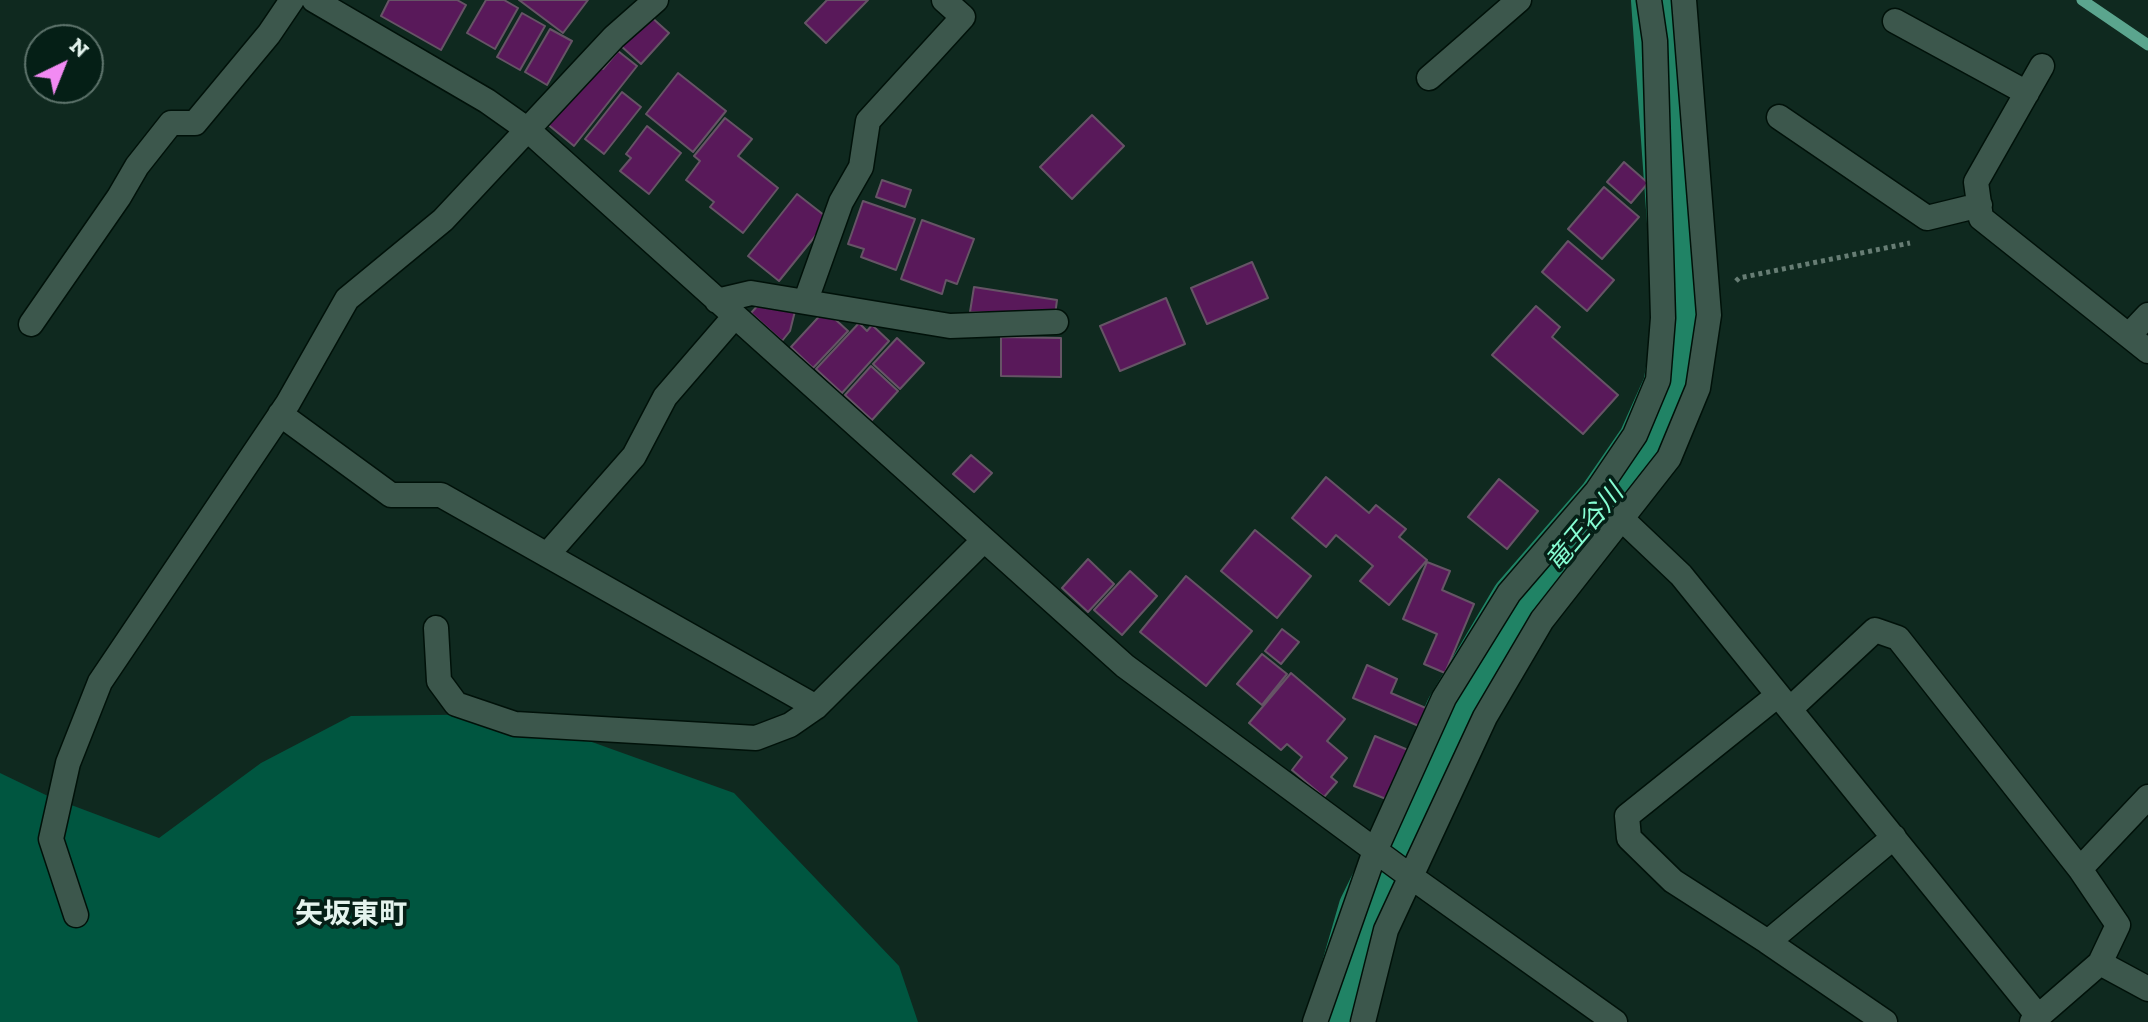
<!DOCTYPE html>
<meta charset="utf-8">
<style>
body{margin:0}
#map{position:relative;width:2148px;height:1022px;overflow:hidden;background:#0f291f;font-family:"Zilla Slab",serif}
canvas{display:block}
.north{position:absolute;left:24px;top:24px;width:80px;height:80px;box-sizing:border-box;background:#051f16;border:2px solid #5e746c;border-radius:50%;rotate:43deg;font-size:22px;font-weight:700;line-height:32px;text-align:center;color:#e4f3ed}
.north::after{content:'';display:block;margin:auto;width:28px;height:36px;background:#f28af3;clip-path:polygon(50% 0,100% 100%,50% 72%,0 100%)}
</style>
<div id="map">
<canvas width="2148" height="1022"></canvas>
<div class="north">N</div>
</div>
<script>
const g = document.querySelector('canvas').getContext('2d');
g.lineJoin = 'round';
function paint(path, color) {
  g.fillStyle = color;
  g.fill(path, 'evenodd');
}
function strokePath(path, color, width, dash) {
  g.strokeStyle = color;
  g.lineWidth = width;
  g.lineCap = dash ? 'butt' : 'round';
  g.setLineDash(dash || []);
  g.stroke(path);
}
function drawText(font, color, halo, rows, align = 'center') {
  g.font = font + ' "Zilla Slab","Noto Sans JP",serif';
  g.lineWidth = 7;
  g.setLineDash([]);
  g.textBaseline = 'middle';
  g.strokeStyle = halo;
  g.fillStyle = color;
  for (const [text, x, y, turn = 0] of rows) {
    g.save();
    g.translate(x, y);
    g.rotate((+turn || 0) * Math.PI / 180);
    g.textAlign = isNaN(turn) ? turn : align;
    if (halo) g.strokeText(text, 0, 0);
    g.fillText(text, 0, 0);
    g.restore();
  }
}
paint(new Path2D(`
 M514 714 734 793 899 966 918 1022H0V773L50 797 159 838 261 763 351 716Z`), '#005640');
strokePath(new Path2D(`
 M2082 0 2148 45`), '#5ba58e', 11);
strokePath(new Path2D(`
 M1338 1022 1370 911 1396 858 1457 713 1522 603 1609 503 1649 445 1675 387 1686 320 1663 0`), '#208365', 64);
const building = new Path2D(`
 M389 0H457L466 5 441 50 381 16Z
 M486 0H504L518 8 495 49 467 33Z
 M519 0H588L563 33Z
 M827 0H868L826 43 805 23Z
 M522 13 545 26 520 70 497 57Z
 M649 15 669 33 641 64 621 46Z
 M550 29 572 41 547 85 525 72Z
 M618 51 637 66 574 146 546 123 594 63 603 69Z
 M678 73 726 111 693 152 646 114Z
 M622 92 641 107 604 154 585 139Z
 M1092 115 1124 146 1072 199 1040 167Z
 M725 118 752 139 738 156 778 188 743 233 710 207 714 202 686 180 700 161 694 156Z
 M647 126 681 153 649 194 620 171 631 158 626 154Z
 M1624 162 1648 183 1631 203 1607 182Z
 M882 180 911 190 905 207 876 197Z
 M1604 187 1639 217 1602 259 1568 229Z
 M797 194 829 219 779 281 748 256Z
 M863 201 915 219 896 270 861 257 864 249 848 244Z
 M922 220 974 239 957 284 946 280 942 294 901 279Z
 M1568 241 1614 280 1587 311 1542 272Z
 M1252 262 1268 298 1207 324 1191 288Z
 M974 287 1057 300 1055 315 970 312Z
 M1166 298 1185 344 1120 371 1100 326Z
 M760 303 796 307 790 331 782 341 751 313Z
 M1536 306 1560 327 1552 337 1618 395 1583 434 1492 355Z
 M825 310 848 331 813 368 791 347Z
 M859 323 867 331 872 325 889 341 842 393 816 369Z
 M1001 337 1061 338V377L1001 376Z
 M897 338 924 363 900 389 873 364Z
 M871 366 898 391 872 420 845 395Z
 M971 455 992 473 974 492 953 474Z
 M1326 477 1369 513 1376 505 1406 529 1399 537 1427 560 1389 605 1360 581 1373 566 1336 535 1326 547 1292 518Z
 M1499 479 1538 511 1507 549 1468 517Z
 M1255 530 1311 576 1277 618 1221 571Z
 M1088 559 1114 584 1088 612 1062 588Z
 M1427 562 1450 571 1442 590 1474 604 1445 673 1424 664 1437 634 1403 619Z
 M1130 571 1157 596 1122 635 1094 610Z
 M1186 576 1252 631 1206 686 1140 632Z
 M1282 629 1299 642 1281 664 1265 651Z
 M1262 654 1287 674 1262 705 1237 684Z
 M1367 665 1397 679 1391 693 1428 709 1421 727 1353 698Z
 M1291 673 1345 719 1327 741 1347 758 1331 777 1337 782 1324 797 1292 770 1302 757 1287 744 1281 750 1249 723Z
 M1375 736 1408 750 1386 799 1354 786Z`);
paint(building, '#59195a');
strokePath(building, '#665466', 2);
const minor = new Path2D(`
 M314 0 487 101 528 130 1125 666 1403 871 1615 1022
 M1895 21 2027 93
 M2042 66 1976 182 1981 218 2148 351
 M1429 78 1519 0
 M1779 117 1927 218 1980 205
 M806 300 841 202 861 167 868 121 963 17 944 0
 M717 301 751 293 950 326 1056 322
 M31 324 119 197 137 166 171 123H195L269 34 292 0
 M2130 334 2148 315
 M280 414 391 495H441L816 707
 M1623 520 1681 575 2038 1016
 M547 555 634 456 665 397 735 316
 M436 628 439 681 456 704 515 724 756 738 790 725 816 707 984 540
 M1778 695 1627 816 1629 838 1673 881 1768 942 1885 1022
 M1790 709 1875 630 1898 638 2080 869
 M76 915 51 839 68 763 100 682 288 403 347 299 443 220 614 37 656 0
 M1768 942 1894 837
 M2100 963 2118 925 2080 869 2148 797
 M1315 1022 1375 851 1444 698 1509 593 1597 491 1635 435 1658 380 1663 318 1655 41 1649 0
 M1363 1022 1386 930 1485 717 1542 620 1669 458 1698 388 1709 315 1684 0
 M2032 1022 2100 963 2148 989`);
strokePath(minor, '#001109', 27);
strokePath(new Path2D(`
 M1736 281 1739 278 1910 243`), '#677d74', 5, [4, 4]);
strokePath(minor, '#3c574c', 24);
drawText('italic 26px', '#86fcd2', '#051f16', [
 ["竜王谷川",1585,528,-50]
]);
drawText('bold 28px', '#e4f3ed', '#051f16', [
 ["矢坂東町",351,915]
]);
</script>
